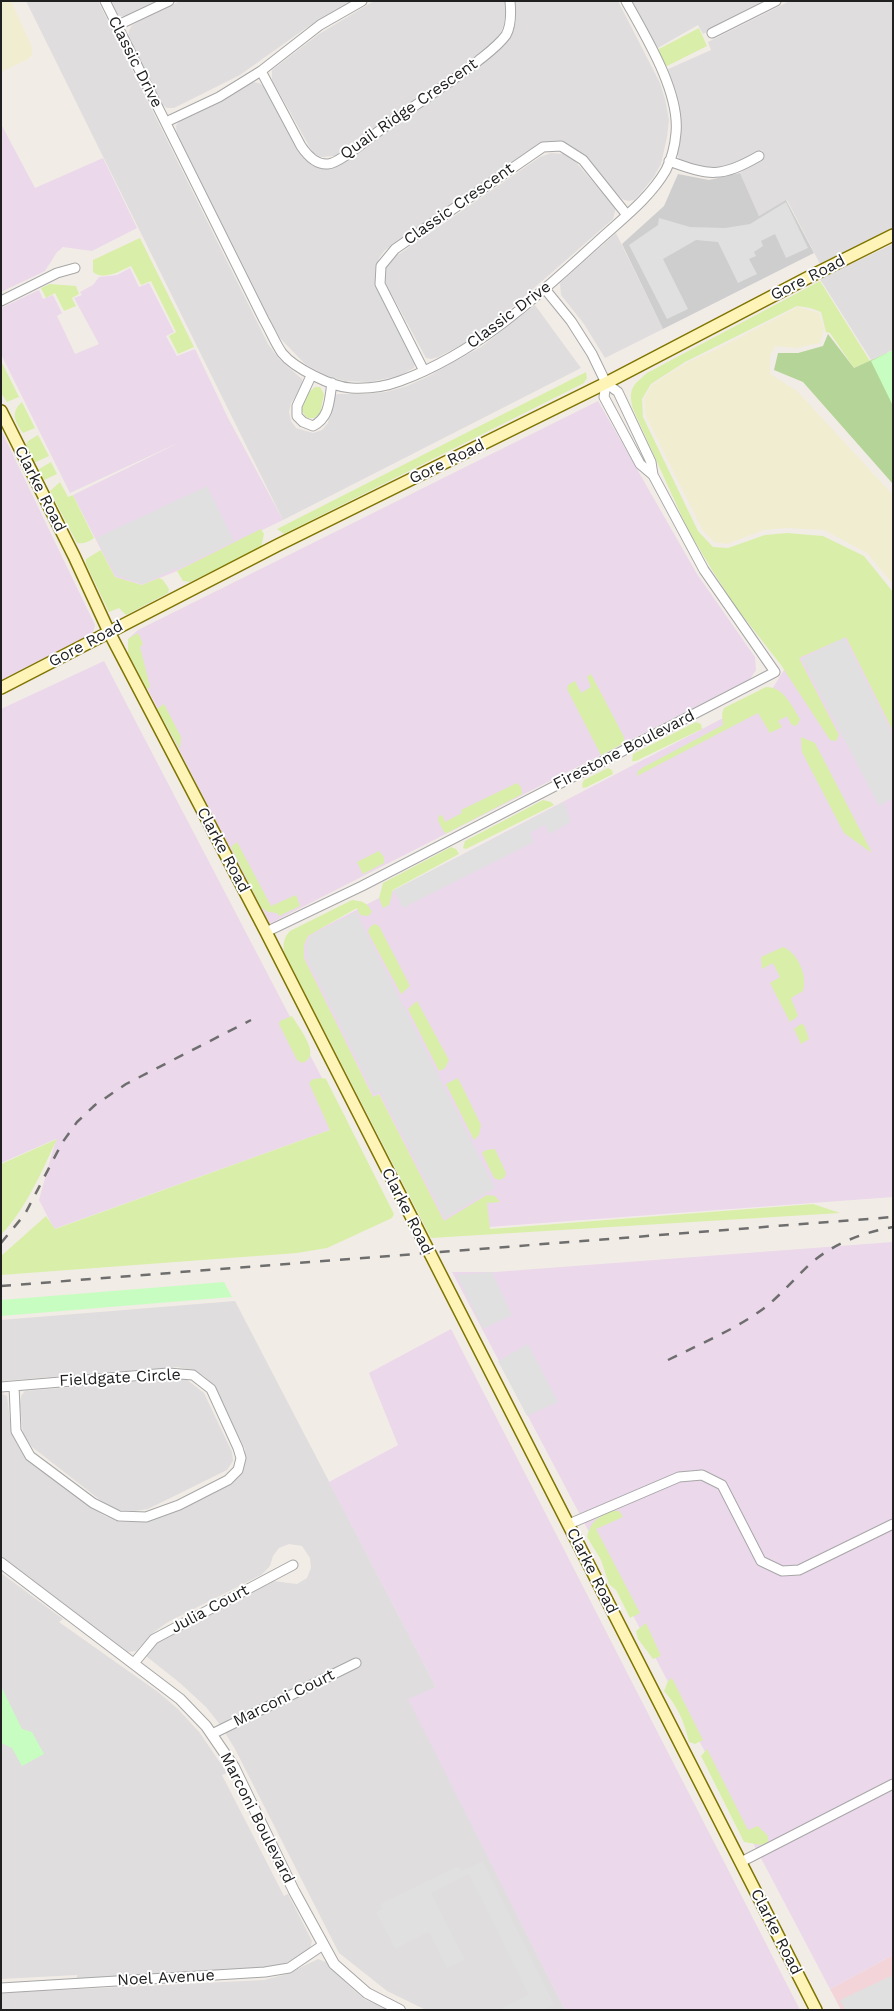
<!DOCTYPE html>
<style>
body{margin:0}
#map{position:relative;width:894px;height:2011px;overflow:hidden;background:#f2ece6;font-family:"Work Sans",sans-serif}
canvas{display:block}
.frame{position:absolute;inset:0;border:2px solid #202020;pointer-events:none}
</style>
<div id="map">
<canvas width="894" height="2011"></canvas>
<div class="frame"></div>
</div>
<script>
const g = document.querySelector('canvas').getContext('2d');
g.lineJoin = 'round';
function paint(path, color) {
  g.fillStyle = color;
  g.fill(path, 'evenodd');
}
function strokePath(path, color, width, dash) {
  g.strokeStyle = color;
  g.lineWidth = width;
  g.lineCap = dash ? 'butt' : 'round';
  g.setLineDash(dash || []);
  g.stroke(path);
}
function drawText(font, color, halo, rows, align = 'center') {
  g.font = font + ' "Work Sans",sans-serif';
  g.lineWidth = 4;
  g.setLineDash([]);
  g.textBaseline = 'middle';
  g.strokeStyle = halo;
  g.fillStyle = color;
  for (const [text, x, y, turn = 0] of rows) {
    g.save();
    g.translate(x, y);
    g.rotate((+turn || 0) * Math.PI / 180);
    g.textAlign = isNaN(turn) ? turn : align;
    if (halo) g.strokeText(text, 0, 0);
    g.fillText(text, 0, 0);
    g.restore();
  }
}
paint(new Path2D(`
 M26 1H98L268 344 279 359 302 379 303 385 291 403 289 412 291 421 296 428 313 433 322 430 328 423 333 398 337 394H365L386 392 407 386 429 376 481 347 535 305 581 368 283 520Z
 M111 1H158L127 17 120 16 116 13Z
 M180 1H352L306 28 240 75 174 108H167L163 105 128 39 129 31 132 25Z
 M374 1H505L506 15 503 28 496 39 486 49 335 156 321 157 313 153 272 80V70L319 34Z
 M514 1H618L660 83 665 99 669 120 667 137 661 164 653 178 639 195 634 200 628 201 622 199 573 147 563 143 533 150 385 250 379 258 376 267 375 280 378 290 412 355 415 363 414 368 399 376 369 382 345 381 327 376 305 364 278 336 177 135 176 126 180 120 252 82 259 83 266 88 302 156 310 163 318 168 337 167 504 45 512 33 516 21Z
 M632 1H767L703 34 698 25 656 49Z
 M790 1H893V228L820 264 787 200 759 216 740 173 765 157 762 150 731 166 714 167H702L684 162 679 159 677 153 680 118 678 103 666 70 711 50 708 42Z
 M551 153 565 154 573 159 616 208 613 219 494 323 465 343 438 357 431 359 426 358 385 282V269L389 261 540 157Z
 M616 233 663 329 605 358 584 324 561 295 560 283Z
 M893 244V350L871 360 820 279Z
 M235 1301 436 1687 409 1700 565 2010H426L387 1991 339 1953 235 1749 221 1726 206 1707 180 1683 146 1656 160 1639 260 1586 273 1581 297 1584 307 1578 311 1568 310 1558 302 1546 289 1544 279 1548 273 1556 270 1566 261 1575 168 1622 154 1632 136 1651 128 1652 1 1556V1393L7 1396 11 1429 17 1444 25 1456 90 1507 105 1516 119 1522 150 1521 233 1480 243 1461 245 1449 214 1386 204 1376 191 1370 178 1367 1 1381V1320Z
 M177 1378 186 1379 204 1393 232 1452 233 1461 227 1470 148 1509 135 1511 119 1510 104 1503 32 1447 23 1434 20 1405 21 1396 25 1391Z
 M1 1573 63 1619 59 1622 158 1692 178 1709 200 1733 227 1773 222 1775 284 1896 288 1894 312 1941 310 1949 296 1958 279 1966 264 1969 77 1980V1975L1 1979Z
 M318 1959 326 1962 347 1984 364 1999 389 2010H1V1993L264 1980 287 1974Z`), '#dfddde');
paint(new Path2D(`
 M893 1955V2010H841L830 1989Z`), '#f3d5d9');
paint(new Path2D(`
 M1 124 35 188 103 158 137 228 92 251 63 247 57 252 45 271 1 292Z
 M130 268 139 287 149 283 174 332 166 336 177 356 195 349 228 418 283 520 177 571 142 585 115 577 73 495 182 441 70 493 1 354V308L39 290 43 299 53 295 62 313 57 316 75 354 99 344 74 298 82 295 80 292 93 285 99 277 117 275Z
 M598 401 697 574 755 657 756 670 750 679 269 924 129 653 128 639 138 630Z
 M1 430 95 625 92 635 1 683Z
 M854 627 893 704V1197L448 1230 379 1094 373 1097 295 942 769 694 794 654Z
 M104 661 322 1078 330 1130 54 1229 39 1200 56 1139 1 1163V709Z
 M893 1242V1955L830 1989 452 1272H495Z
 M451 1329 800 2010H565L408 1699 436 1687 329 1482 398 1445 369 1373Z`), '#ebd8eb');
paint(new Path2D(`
 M740 173 759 216 786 200 814 253 663 329 622 244 664 206 678 174 709 180Z`), '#cecece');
paint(new Path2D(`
 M1 1H11L32 47V55L28 59 1 72Z
 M798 307 819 313 824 329 820 343 796 348 775 346 770 356V374L797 391 893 495V584L867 553 824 530 787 528 764 530 727 544 714 542 703 531 646 416 644 399 652 385 686 363 717 349Z`), '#f1edd1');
paint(new Path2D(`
 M699 28 707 46 665 67 657 50Z
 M140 238 194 347 178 354 169 336 176 332 151 281 141 285 131 266C120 271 104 281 93 272V260Z
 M820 281 870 361 854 368 830 333 826 332 821 312 810 308 797 306 685 362 651 384 642 399 643 417 698 531 713 547 728 548 765 535 787 533 823 536 864 556 893 592V731L846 637 799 658 839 735 836 741 830 740 781 665 735 606 712 570 687 528 633 409C628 389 632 386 647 373Z
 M50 284 76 286 79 294 72 298 76 306 64 311 55 293 46 298 41 288Z
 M1 361 19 397 7 402 1 393Z
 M586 372 587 378 584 383 284 534 277 529Z
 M315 387H320L324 394 320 414 314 418H307L301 410 309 392Z
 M22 402 35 428 23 433C15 422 10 412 22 402Z
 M38 435 49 456 36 462H34L26 445 28 441Z
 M51 462 57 474 44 480 38 472 39 469Z
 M60 482 68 497 73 495 94 538C89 542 84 544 77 543L50 491Z
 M261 529 264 534 261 548 190 582 183 581 177 571Z
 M101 550 115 577 142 585 159 578 163 580 169 589 168 593 126 615 119 608 109 612 86 564V559Z
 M138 633 143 644 140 647 150 687 147 689 128 653V639Z
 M591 674 624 737V743L601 755 567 689 568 685 575 681 581 693 591 687 587 677Z
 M766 687C784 687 791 705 800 719L798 724 795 726 791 724 787 716 778 721 782 727 770 733 758 713 637 776 638 771 644 767 723 725 722 714 724 708Z
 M164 704 181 737 180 749 157 709Z
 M696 722 701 724 702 729 636 761H632L633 754Z
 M801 737 815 743 872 853 844 833 802 752Z
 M608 768 612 770 613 774 587 787 583 788 582 784 584 780Z
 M517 783 521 787 522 794 447 833 444 832 438 820 439 816 442 815 445 822 462 813 461 810Z
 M543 800 551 802 554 805 466 849 463 848 465 841Z
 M237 842 271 906 296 895 300 906 279 916 277 913 268 912 261 907 231 847Z
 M451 847 456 849 459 854 393 890 389 905 383 908 379 898 383 883Z
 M379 851 384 857V863L363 874 357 862Z
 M352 900C362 901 367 902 372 912L368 916 360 915 357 908 308 936 304 945V958L373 1097 379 1094 444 1221 487 1195 495 1196 500 1202 487 1203 490 1229 813 1204 840 1213 431 1238 284 952C283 943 284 937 290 931Z
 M375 924 379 926 410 986 401 994 368 932 370 927Z
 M783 947C798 953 808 976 803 991L791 998 798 1016 790 1022 770 983 780 977 773 963 762 969 761 957Z
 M417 1001 449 1060 445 1068 439 1071 408 1009Z
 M292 1016C299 1028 323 1057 302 1063L297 1060 279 1024 280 1021Z
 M801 1024 804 1025 809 1039 801 1044 794 1029Z
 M322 1078 326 1079 394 1214 392 1218 327 1248 297 1253 1 1275V1256L46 1216 55 1229 330 1130 309 1083 313 1079Z
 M458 1078 481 1125 479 1135 474 1140 446 1084Z
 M57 1139C41 1173 27 1207 1 1235V1164Z
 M495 1149 506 1173 504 1178 499 1180 494 1178 482 1153 486 1150Z
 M612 1511H619L623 1517 596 1529 640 1613 630 1618 616 1590 609 1584 601 1560 587 1537C591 1521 598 1517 612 1511Z
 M646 1623 661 1656 653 1659 638 1639 636 1631Z
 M672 1678 703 1740 695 1744 689 1742C684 1721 678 1707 664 1691L668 1681Z
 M707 1749 748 1830 758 1826 768 1836V1842L761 1845 744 1842 701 1756Z`), '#d9efa9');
paint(new Path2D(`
 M828 334 854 368 887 353 893 362V484L803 382 774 370 778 353H798L823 346Z`), '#b5d498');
paint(new Path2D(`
 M893 350V406L871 361Z
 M224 1282 232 1297 1 1316V1300Z
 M2 1688 22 1729 32 1732 44 1754 22 1766 12 1748 1 1743Z`), '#c8fdc1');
paint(new Path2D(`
 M786 202 808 248 786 258 775 234 761 241 763 246 754 252 756 256 749 259 757 274 738 283 718 242 696 240 663 259 688 309 667 319 629 245 658 225 659 218 690 227 725 228 750 224Z
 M207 486 234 541 177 569 176 568 143 584 116 575 96 538Z
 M844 638 893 735V798L879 806 802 659Z
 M564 802 571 822 549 834 545 825 530 833 534 842 403 908 394 890Z
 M356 912 495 1188 445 1218 380 1091 374 1094 307 958 306 946 310 936Z
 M492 1272 512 1315 483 1329 457 1275Z
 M528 1344 558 1402 527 1416 498 1361Z
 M483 1861 554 2004 544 2010H499L529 1995 469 1874 431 1893 465 1960 447 1968 429 1932 395 1949 376 1912 383 1909 380 1904 458 1866 461 1871Z
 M893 1975V2010H845L840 2000Z`), '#e0e0e0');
const minor = new Path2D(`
 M105 1 264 320C270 330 275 343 282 353 294 368 332 387 351 388 368 389 384 387 400 381 477 353 539 295 598 241 622 219 650 198 666 170 671 160 675 145 676 133 680 92 646 37 626 1
 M116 26 169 1
 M712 33 776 1
 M261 71 301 146C307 155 316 165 328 164 338 164 369 138 379 131 411 107 446 86 478 61 488 53 499 45 506 35 511 26 511 11 510 1
 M166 122 219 97 261 71 320 25 362 1
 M669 161C710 176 721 178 759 156
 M1 301 57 273 75 268
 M424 371 380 284 381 266 395 249 543 147 561 146 583 160 627 215
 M311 376 297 406V416L303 422 313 426C330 417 329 401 332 383
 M606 383 604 397 640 464 653 475
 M266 932 362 886 775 672 704 570 653 475 651 462 618 392 606 383 592 354 571 321 545 289
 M1 1387 168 1373 193 1375 211 1389 238 1448 241 1458 238 1470 228 1480 179 1505 146 1517 119 1516 93 1503 30 1456 16 1431 14 1386
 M569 1524 679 1477 702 1475 722 1485 761 1561 782 1571 799 1570 893 1524
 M134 1663 154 1639 293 1565
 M212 1734 356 1663
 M741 1862 893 1784
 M1 1988 265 1972 289 1968 323 1945`);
const tertiary = new Path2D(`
 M1 1563 180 1699 206 1726 234 1767 294 1891 334 1964 367 1993 400 2010`);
const secondary = new Path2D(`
 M1 411 74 556 109 632 266 932 816 2010
 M1 688 278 545 606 383 809 277 893 235`);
strokePath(minor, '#a7a7a7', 11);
strokePath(tertiary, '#a7a7a7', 12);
strokePath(secondary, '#7f7400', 14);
strokePath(minor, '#fff', 9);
strokePath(tertiary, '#fff', 10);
strokePath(secondary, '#fef4b8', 11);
strokePath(new Path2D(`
 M1 1243 25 1214 62 1143 77 1122 95 1105 126 1084 251 1020
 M1 1286 893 1217
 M668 1360C700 1344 734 1330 763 1309 780 1296 794 1279 810 1264 834 1243 862 1233 893 1227`), '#6e6e6e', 2.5, [10, 10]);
drawText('16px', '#202020', '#fff', [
 ["Classic Drive",135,62,63],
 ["Quail Ridge Crescent",409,109,-35],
 ["Classic Crescent",459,204,-35],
 ["Gore Road",808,278,-27],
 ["Classic Drive",509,315,-37],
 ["Gore Road",447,462,-26],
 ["Clarke Road",40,489,63],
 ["Gore Road",86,644,-28],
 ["Firestone Boulevard",624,750,-27],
 ["Clarke Road",223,850,62],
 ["Clarke Road",407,1211,63],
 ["Fieldgate Circle",120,1378,-3],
 ["Clarke Road",592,1571,63],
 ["Julia Court",210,1609,-28],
 ["Marconi Court",284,1698,-26],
 ["Marconi Boulevard",257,1818,63],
 ["Clarke Road",776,1932,63],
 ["Noel Avenue",166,1978,-3]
]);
</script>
